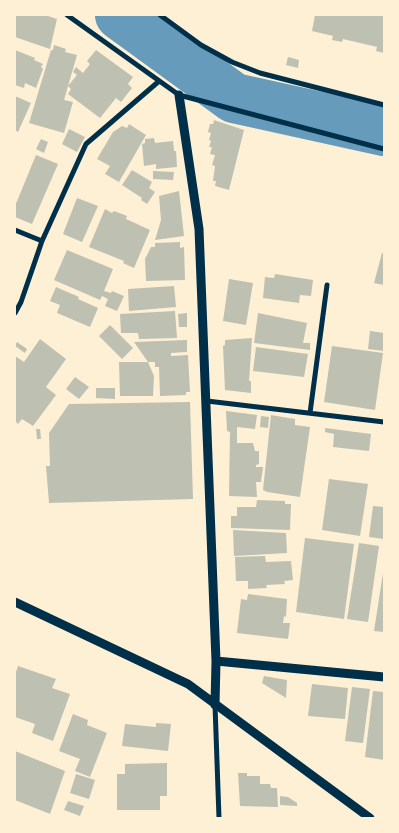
<!DOCTYPE html>
<style>
body{margin:0}
#map{position:relative;width:399px;height:833px;overflow:hidden;background:#fdf0d5;font-family:Quicksand,sans-serif}
canvas{display:block}
.frame{position:absolute;inset:0;border:16px solid #fdf0d5;pointer-events:none}
</style>
<div id="map">
<canvas width="399" height="833"></canvas>
<div class="frame"></div>
</div>
<script>
const g = document.querySelector('canvas').getContext('2d');
g.lineJoin = 'round';
function strokePath(path, color, width, dash) {
  g.strokeStyle = color;
  g.lineWidth = width;
  g.lineCap = dash ? 'butt' : 'round';
  g.setLineDash(dash || []);
  g.stroke(path);
}
function paint(path, color) {
  g.fillStyle = color;
  g.fill(path, 'evenodd');
}
strokePath(new Path2D(`
 M120 15 234 98 384 131`), '#669bbc', 50);
paint(new Path2D(`
 M15 15H45L57 19 50 49 15 37Z
 M315 15H384V53L376 51 377 47 343 39 342 42 332 40 333 36 312 31Z
 M54 45 66 49 65 52 77 55 64 100 73 102 64 133 29 123 51 50H53Z
 M15 50 35 58 34 60 43 64 41 67 43 69 36 88 25 83 24 88 15 85Z
 M96 50 133 77 128 84 132 88 121 102 116 98 100 118 68 94 71 89 68 86 77 75 73 72 76 67 83 73 90 64 87 61Z
 M288 57 299 60 298 68 286 65Z
 M15 96 31 103 18 132 15 130Z
 M214 120 244 130 229 190 215 186 216 181H213L215 166 212 165 215 155 210 154 212 147H209L211 141 209 140 211 133 208 132 210 124H213Z
 M129 124 146 135 119 182 105 174 110 166 97 159 113 132 122 126 127 128Z
 M69 129 85 137 77 152 62 144Z
 M154 138 155 143 173 141 174 151H176L177 167 156 169V164L144 166 142 144 145 143V139Z
 M41 139 48 142 44 153 36 149Z
 M36 155 58 164 32 224 15 217V206Z
 M132 170 152 182 149 188 155 192 147 204 141 200 142 198 122 185Z
 M153 171 174 172 173 180 153 179Z
 M179 191 184 236 155 240 161 220 159 196Z
 M77 198 98 206 82 242 63 234Z
 M105 209 112 213 114 211 127 216 126 219 150 230 134 268 123 263 124 261 89 247Z
 M180 242V248L184 247 185 280 146 281 145 259 151 247H155V243Z
 M67 250 113 269 104 291 111 293 112 291 124 296 117 311 105 306 108 299 102 296 100 300 54 280Z
 M382 253H384V285L374 283Z
 M275 274 313 280 311 296 300 295 299 303 263 298 265 277 274 278Z
 M229 279 253 283 246 325 223 321Z
 M174 286 176 307 129 311 128 289Z
 M56 287 79 297 78 299 98 308 90 327 57 313 60 305 50 301Z
 M175 311 177 338 139 339 138 333H121L120 314Z
 M187 313V327H179L178 314Z
 M258 313 307 323 303 343H310V350L254 343Z
 M110 325 133 348 122 359 99 336Z
 M370 331 384 333V351L368 349Z
 M252 338 249 381H251V393L225 390 223 346 225 345V340Z
 M40 339 66 359 46 387 56 395 33 426 22 419 18 424 15 421V356L24 362Z
 M187 340V352L171 353V356L188 355 190 392H186V395L160 396 159 367H155V362H148L134 342Z
 M17 342 27 349 25 353 15 346Z
 M332 346 383 353 375 410 324 402Z
 M256 347 308 354 304 377 253 371Z
 M119 362H148L154 376 153 396H120Z
 M75 377 89 387 79 399 66 389Z
 M96 388H115V399L96 398Z
 M190 402 193 499 49 503 46 466H50L49 433 69 404Z
 M226 411 257 415 255 429 237 427V443H253L255 451H259V464L256 465V467H263L261 482H256L257 497 229 496 230 432 227 431Z
 M271 415 295 419V425L310 427 300 497 267 492 263 490Z
 M261 416 269 417 268 428 260 427Z
 M325 428 371 434 369 451 333 447 334 434 325 432Z
 M36 429H40L41 439H37Z
 M329 479 368 484 360 536 322 530Z
 M257 500 285 501V504H291L290 530 231 528V516H237V507H256Z
 M373 506 384 507V539L369 537Z
 M233 530 286 533 287 553 234 556Z
 M305 538 354 544 344 619 296 612Z
 M359 543 379 546 368 622 347 619Z
 M265 556 266 562 291 561 293 580 284 581 285 584 266 585 267 588 248 589V581H236L235 557Z
 M383 573H384V632L374 631Z
 M248 594 287 599 286 617 284 616 283 623H290L288 639 237 633 241 599 247 600Z
 M18 666 56 679 52 688 70 694 53 741 32 733 35 724 15 717V675Z
 M264 676 287 680 286 698 262 683Z
 M312 684 348 688 345 719 308 716Z
 M352 687 370 689 363 743 345 741Z
 M373 691 384 692V760L365 757Z
 M73 714 88 720 87 725 107 733 90 777 75 771 80 759 59 751Z
 M156 723 171 724 168 751 122 746 125 724 156 727Z
 M15 751 65 771 50 814 15 800Z
 M167 763V796H160V810H117V774H125V764Z
 M238 773H247V776H260V784H270L271 788H277L278 807 240 806Z
 M76 774 95 780 89 799 70 793Z
 M280 796 288 797 297 803V806L280 805Z
 M68 801 84 806 80 816 64 810Z`), '#bec0b2');
strokePath(new Path2D(`
 M67 15 179 95 384 149
 M160 15 201 45 232 62 260 73 384 105
 M15 230 42 241
 M15 313 21 302 42 241 86 144 158 82
 M207 401 384 422
 M310 413 327 285
 M215 705 219 818`), '#003049', 5);
strokePath(new Path2D(`
 M179 95 199 229 216 661 215 705
 M15 602 188 684 370 818
 M216 661 384 677`), '#003049', 9);
</script>
